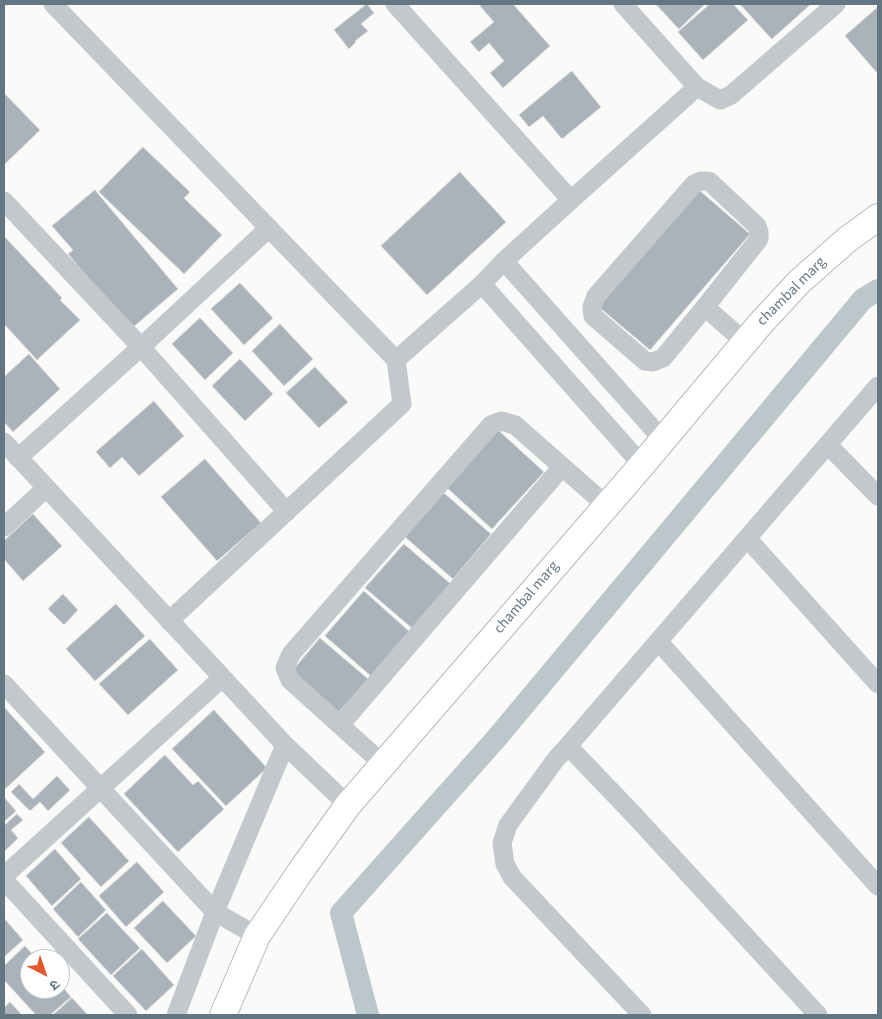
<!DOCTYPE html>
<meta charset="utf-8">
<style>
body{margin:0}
#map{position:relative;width:882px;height:1019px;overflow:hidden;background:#fafaf8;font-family:"Source Sans 3","Noto Sans Devanagari",sans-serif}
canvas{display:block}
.frame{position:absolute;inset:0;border:5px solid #657683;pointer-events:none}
.north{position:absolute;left:20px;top:949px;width:50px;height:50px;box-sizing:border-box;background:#fff;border:1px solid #c1c8cd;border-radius:50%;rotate:139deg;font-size:14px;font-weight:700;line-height:20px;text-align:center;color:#657683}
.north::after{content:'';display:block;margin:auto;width:18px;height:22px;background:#e4572e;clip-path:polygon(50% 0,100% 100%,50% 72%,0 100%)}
</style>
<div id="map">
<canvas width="882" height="1019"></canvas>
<div class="frame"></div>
<div class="north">उ</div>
</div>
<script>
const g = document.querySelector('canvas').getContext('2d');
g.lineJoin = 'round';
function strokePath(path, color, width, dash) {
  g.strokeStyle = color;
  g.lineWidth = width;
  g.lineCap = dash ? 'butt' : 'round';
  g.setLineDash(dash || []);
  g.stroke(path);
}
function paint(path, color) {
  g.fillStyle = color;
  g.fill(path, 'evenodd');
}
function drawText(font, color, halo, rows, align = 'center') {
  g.font = font + ' "Source Sans 3",sans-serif';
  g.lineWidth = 5;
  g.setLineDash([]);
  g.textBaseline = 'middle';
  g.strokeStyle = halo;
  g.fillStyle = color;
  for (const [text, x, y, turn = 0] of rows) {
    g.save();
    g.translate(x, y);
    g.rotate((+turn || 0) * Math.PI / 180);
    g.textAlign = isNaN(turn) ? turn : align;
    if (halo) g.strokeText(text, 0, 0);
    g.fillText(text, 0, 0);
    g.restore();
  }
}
strokePath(new Path2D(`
 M368 1015 341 913 495 740 863 299 878 290`), '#bbc7cb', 22);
const building = new Path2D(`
 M367 4 374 13 361 24 368 31 355 41 356 42 349 49 334 30Z
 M482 4H513L550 46 503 88 490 73 504 61 489 43 479 52 470 42 494 22 480 6Z
 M656 4H705L679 29Z
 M710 4H733L748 20 703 60 678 32Z
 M740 4H811L772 39Z
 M878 7V74L845 36Z
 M572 71 601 107 562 139 543 116 529 127 519 115Z
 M4 93 40 130 4 165Z
 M143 147 190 192 184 198 222 235 184 274 99 192Z
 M460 172 506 222 427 295 381 246Z
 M95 190 178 289 131 329 68 254 73 250 52 226Z
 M699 190 750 234 650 350 599 307Z
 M4 236 62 298 60 300 80 320 37 360 4 324Z
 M240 283 273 318 244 345 211 309Z
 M200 318 233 353 205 380 172 344Z
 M280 324 313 359 284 386 252 351Z
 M29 354 60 389 13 432 4 422V377Z
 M240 359 273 394 245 421 212 386Z
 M315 367 348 402 319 428 286 393Z
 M154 401 184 436 139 476 122 457 110 468 96 452Z
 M497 429 544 472 492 529 445 486Z
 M205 459 261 523 217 561 161 497Z
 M444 493 491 534 453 579 405 537Z
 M33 514 62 546 23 581 4 559V541Z
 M404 544 452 585 413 629 365 588Z
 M364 591 411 633 372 677 325 636Z
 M63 594 78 610 64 625 48 609Z
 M116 604 145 636 95 681 66 649Z
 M320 638 368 679 337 714 290 674Z
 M150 639 178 670 128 715 99 684Z
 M4 707 45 752 4 790Z
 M214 710 267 768 226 806 172 749Z
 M165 755 193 785 198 781 224 809 178 852 124 794Z
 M57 776 70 790 48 811 40 802 30 811 11 792 19 784 33 799Z
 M4 797 16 811 4 822Z
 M17 814 23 820 11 830 18 838 4 852V826Z
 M89 817 129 861 101 887 61 843Z
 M55 849 81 879 52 906 26 876Z
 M137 862 164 892 126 927 99 896Z
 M81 882 106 910 78 937 53 909Z
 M163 901 196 936 167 963 134 928Z
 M107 913 140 948 111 975 78 939Z
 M4 918 23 940 4 957Z
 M25 946 37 959H30V989H60V984L71 997 50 1015H36L4 980V966Z
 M142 949 174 985 146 1011 113 976Z
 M72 998 88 1015H53Z
 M10 1002 22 1015H4V1008Z`);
paint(building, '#aab3b9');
strokePath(building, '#dcdcda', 1);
const secondary = new Path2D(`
 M223 1015 257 936 300 872 348 805 642 465 761 323 800 281 848 239 878 217`);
strokePath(secondary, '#b3babf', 28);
strokePath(new Path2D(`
 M53 4 396 360
 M395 4 571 200
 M623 4 697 87
 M4 201 141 347 287 512
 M504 261 663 440
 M482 284 642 465
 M705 307 663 358 653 362 645 361 593 316 592 307 596 296 694 184 701 181H709L757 226 759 232V239L705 307 745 342
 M4 442 285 745 215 912 176 1015
 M828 445 878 496
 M18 458 141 347 269 228
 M4 527 46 488
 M747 538 878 684
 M169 621 402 404 396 360 482 284 504 261 571 200 697 87 720 100 731 95 836 4
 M658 641 878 886
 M4 684 215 912 257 936
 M340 725 562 467
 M285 745 348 805
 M568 746 635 816 818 1015
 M383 764 290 680 285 668 291 654 491 425 501 421 515 425 607 506
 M4 876 222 678
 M4 880 128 1015
 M642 1015 512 877 505 864 502 843 508 825 556 759 568 746 878 386`), '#c3c8cc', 19);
strokePath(secondary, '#fff', 26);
drawText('15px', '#657683', '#fff', [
 ["chambal marg",792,292,-45],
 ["chambal marg",527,598,-49]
]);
</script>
